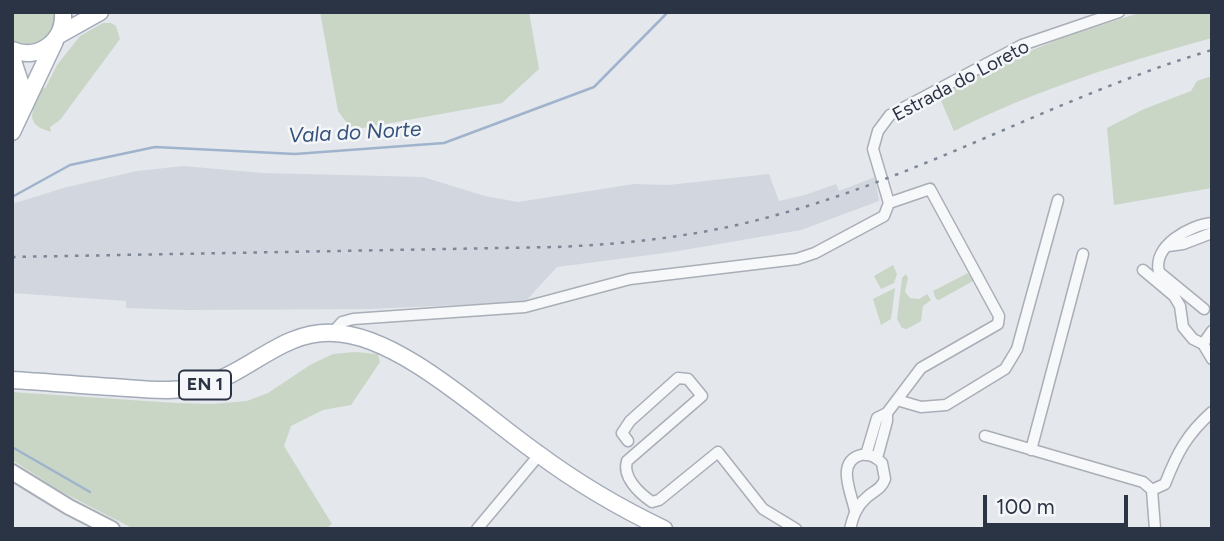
<!DOCTYPE html>
<style>
body{margin:0}
#map{position:relative;width:1224px;height:541px;overflow:hidden;background:#e4e7ec;font-family:Figtree,sans-serif}
canvas{display:block}
.frame{position:absolute;inset:0;border:14px solid #2b3445;pointer-events:none}
.scale{position:absolute;left:983px;top:495px;width:145px;height:32px;box-sizing:border-box;border:4px solid #2b3445;border-top:0;padding-left:9px;font-size:21px;line-height:24px;white-space:nowrap;color:#2b3445;-webkit-text-stroke:5px #f4f6f9;paint-order:stroke}
</style>
<div id="map">
<canvas width="1224" height="541"></canvas>
<div class="frame"></div>
<div class="scale">100 m</div>
</div>
<script>
const g = document.querySelector('canvas').getContext('2d');
g.lineJoin = 'round';
function paint(path, color) {
  g.fillStyle = color;
  g.fill(path, 'evenodd');
}
function strokePath(path, color, width, dash) {
  g.strokeStyle = color;
  g.lineWidth = width;
  g.lineCap = dash ? 'butt' : 'round';
  g.setLineDash(dash || []);
  g.stroke(path);
}
function drawText(font, color, halo, rows, align = 'center') {
  g.font = font + ' Figtree,sans-serif';
  g.lineWidth = 5;
  g.setLineDash([]);
  g.textBaseline = 'middle';
  g.strokeStyle = halo;
  g.fillStyle = color;
  for (const [text, x, y, turn = 0] of rows) {
    g.save();
    g.translate(x, y);
    g.rotate((+turn || 0) * Math.PI / 180);
    g.textAlign = isNaN(turn) ? turn : align;
    if (halo) g.strokeText(text, 0, 0);
    g.fillText(text, 0, 0);
    g.restore();
  }
}
paint(new Path2D(`
 M183 166 263 173 423 177 485 196 518 202 634 184 668 185 769 174 779 201 805 195 836 184 839 191 875 177 879 201 801 230 672 252 557 267 525 302 369 309 187 310 126 308V301L12 293V204L67 187 137 171Z`), '#d2d6de');
paint(new Path2D(`
 M12 12H57L58 15 48 41 29 48 12 43Z
 M320 12H529L539 69 502 103 352 130 338 111Z
 M1142 12H1212V38C1124 62 1035 90 954 131L939 96 1005 61 1065 37Z
 M103 23H111L116 26 120 39 60 120 50 127 51 132 40 128 35 124 32 118 33 107 41 90 46 87 57 65 80 36Z
 M1212 76V188L1114 205 1107 128 1144 109 1191 91 1197 81Z
 M893 265 897 274 894 283 881 289 874 276Z
 M968 273 973 281 939 300 936 299 933 291Z
 M906 274 908 278 905 292 910 298 919 299 927 294 931 300 923 306 921 321 907 329 902 328 897 319 902 278Z
 M895 288 891 319 881 325 873 299Z
 M355 352 378 354 380 362 351 405 323 410 291 426 284 446 332 524 325 529H134L60 491 12 460V392L176 403 212 404 247 401 268 393 310 365 333 354Z`), '#c9d6c5');
strokePath(new Path2D(`
 M12 197 70 165 155 147 295 154 444 143 594 87 668 12
 M12 447 90 492`), '#9fb4cc', 2.5);
const street = new Path2D(`
 M889 203 873 149 878 131 890 115 1022 45 1119 12
 M1168 246 1183 244 1212 233
 M1143 270 1174 296 1180 306 1183 327 1193 339 1203 344 1212 359
 M1204 309 1159 272C1152 246 1190 225 1212 223
 M333 332 342 322 353 319 525 307 630 279 797 259 815 253 884 216 889 203 930 189 999 316 998 324 921 368 887 413 877 418 866 455
 M1203 344 1212 331
 M897 400 921 407 946 405 1005 369 1017 349 1058 200
 M985 436 1143 482 1152 490 1155 529
 M628 441 622 433 630 421 678 378 688 379 702 396 627 461C622 477 639 493 652 502L659 500 718 452 763 509 796 529
 M1031 450 1083 254
 M877 458 887 421V413
 M1152 490 1165 484C1177 453 1187 434 1212 412
 M477 529 539 455
 M850 529C853 517 856 507 866 498 873 491 881 490 885 479L882 463C876 457 869 453 861 455 835 462 852 494 855 511`);
const secondary = new Path2D(`
 M12 472 69 507 112 529`);
const primary = new Path2D(`
 M59 35 100 12
 M12 50C39 61 65 41 63 12
 M12 58 20 82 17 110
 M12 132 55 41
 M12 380C46 382 79 385 113 387 144 389 177 394 208 384 252 370 284 330 334 333 399 335 484 416 537 453 576 482 620 508 664 529`);
strokePath(street, '#a9aeb7', 13);
strokePath(secondary, '#a9aeb7', 18);
strokePath(primary, '#a3abb8', 19);
strokePath(street, '#f7f8fa', 10);
strokePath(secondary, '#fff', 14);
strokePath(primary, '#fff', 16);
strokePath(new Path2D(`
 M12 257 555 247C632 244 707 235 780 214 929 173 1064 94 1212 50`), '#7d8696', 2.5, [3.5, 7]);
for (const [x, y, w] of [
 [205,385,52]
]) {
  const box = new Path2D();
  box.roundRect(x - w / 2, y - 14.5, w, 29, 5);
  g.fillStyle = '#f4f6f9';
  g.fill(box);
  strokePath(box, '#2b3445', 2);
}
drawText('bold 18px', '#2b3445', null, [
 ["EN 1",205,385]
]);
drawText('19px', '#2b3445', '#f4f6f9', [
 ["Estrada do Loreto",961,81,-28]
]);
drawText('italic 21px', '#34527a', '#f4f6f9', [
 ["Vala do Norte",355,133,-3]
]);
</script>
